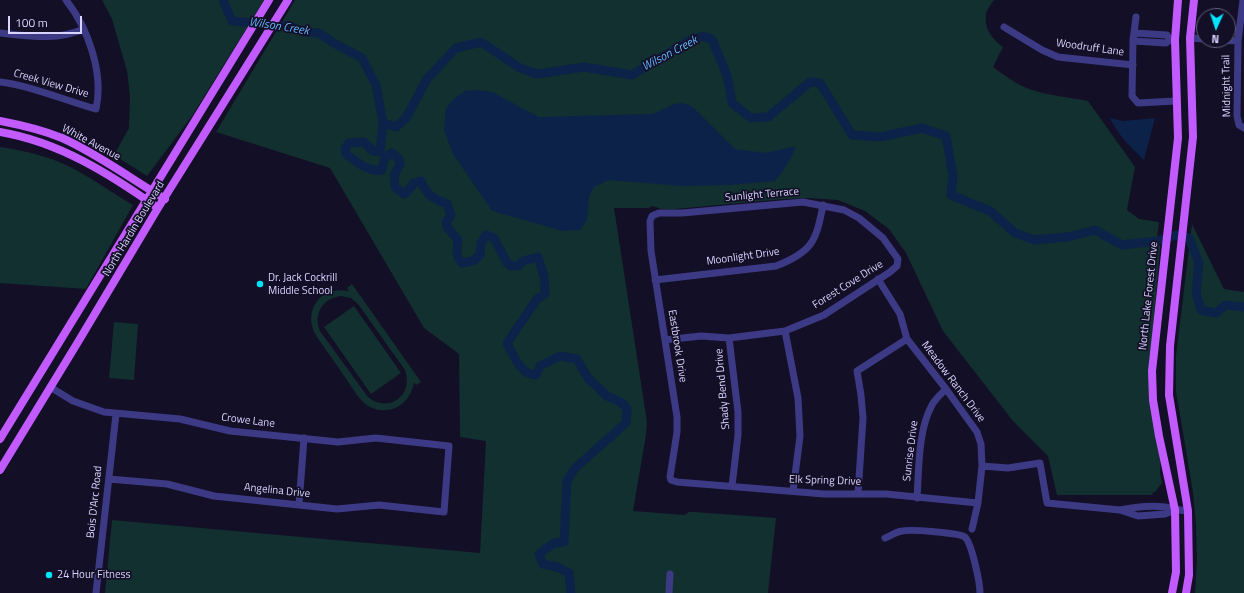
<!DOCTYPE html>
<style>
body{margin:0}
#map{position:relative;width:1244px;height:593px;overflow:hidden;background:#130f26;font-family:"Titillium Web",sans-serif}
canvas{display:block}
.north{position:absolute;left:1196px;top:8px;width:40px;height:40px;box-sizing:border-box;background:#130f26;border:1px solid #625e7d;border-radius:50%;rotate:183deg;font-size:11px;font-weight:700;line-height:16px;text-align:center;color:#d9d4ff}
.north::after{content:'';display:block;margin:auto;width:14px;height:18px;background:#00e5ff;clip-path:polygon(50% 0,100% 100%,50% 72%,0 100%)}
.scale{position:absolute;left:8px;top:16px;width:74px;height:18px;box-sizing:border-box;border:2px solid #d9d4ff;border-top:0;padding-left:5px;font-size:12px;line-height:14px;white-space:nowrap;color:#d9d4ff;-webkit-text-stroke:3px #130f26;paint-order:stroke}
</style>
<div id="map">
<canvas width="1244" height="593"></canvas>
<div class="north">N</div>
<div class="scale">100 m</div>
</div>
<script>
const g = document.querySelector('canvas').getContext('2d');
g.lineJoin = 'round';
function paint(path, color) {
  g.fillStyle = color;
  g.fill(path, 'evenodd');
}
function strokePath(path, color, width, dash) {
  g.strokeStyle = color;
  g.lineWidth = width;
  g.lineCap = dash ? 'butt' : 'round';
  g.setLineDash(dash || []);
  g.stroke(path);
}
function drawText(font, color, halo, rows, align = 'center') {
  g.font = font + ' "Titillium Web",sans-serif';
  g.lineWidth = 3.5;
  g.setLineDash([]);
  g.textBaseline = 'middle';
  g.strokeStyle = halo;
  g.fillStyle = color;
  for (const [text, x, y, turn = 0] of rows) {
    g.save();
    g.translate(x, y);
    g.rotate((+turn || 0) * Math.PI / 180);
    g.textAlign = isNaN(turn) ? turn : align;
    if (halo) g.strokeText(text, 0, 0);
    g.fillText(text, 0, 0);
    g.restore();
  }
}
paint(new Path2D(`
 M102 0H264L192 116 147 176 114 155 129 128 130 96 127 71 112 19Z
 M295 0H994C991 4 987 10 986 14 984 29 992 39 1003 47L993 67C1003 74 1013 82 1024 87 1043 95 1068 97 1088 101L1135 167 1127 210 1139 219 1159 222 1157 239 1161 238 1150 361 1161 456 1160 473 1162 483 1155 492 1152 493 1153 495H1057L1048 456 1013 421 943 331 906 253 889 229 865 211 838 200 808 198 784 199 675 209H661L653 206 648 208H614L647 422 646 435 633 511 684 515 689 512H694L776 518 768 593H105L112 520 480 553 486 441 460 437 459 354 424 328 330 168 216 132Z
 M0 147C26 151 53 157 76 170 96 181 114 194 133 205L86 289 0 283Z
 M1192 224 1224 289 1244 292V593H1195L1197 560 1196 525 1193 492 1176 391V356Z
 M352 284 421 382 416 385 414 382C412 393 407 402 397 407 388 412 377 411 368 406 359 400 353 389 347 380 337 366 327 351 317 337 301 312 320 285 349 291L347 288ZM341 296 351 298 358 304 405 370C414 395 389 414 368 397L320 331C313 314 323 298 341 296Z
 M354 306 401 373 371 394 324 327Z
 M114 322 138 324 134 380 109 378Z`), '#12302f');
paint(new Path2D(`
 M479 90 492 92 539 117 653 114 674 104 682 103 689 105 697 111 735 149 765 153 796 146C791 160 784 170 775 181L729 185 682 186 609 180 594 187 589 197 587 220 580 230 563 231 492 211 453 154 444 130 446 108 454 99 465 91Z
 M1110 118 1123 121 1155 118 1144 160C1130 147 1118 135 1110 118Z`), '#0c2248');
strokePath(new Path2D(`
 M223 0 232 21 289 26 304 32 319 33 332 42 362 58 376 85 383 123 396 127 406 118 427 79 456 48 481 42 520 68 537 74 584 67 632 75 690 40 703 36 712 39 727 76 732 103 751 118 768 117 810 82 820 83 852 135 880 137 922 128 946 136 953 176 951 195 990 211 1015 233 1035 240 1067 237 1095 230 1122 245 1157 241 1176 235 1189 238 1199 263 1196 293 1201 310 1216 313 1226 305 1244 307
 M383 123 380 152 373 151 364 142 349 143 345 148 346 154C356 161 369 173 382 170L385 157 392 153 399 159 400 164 394 176 395 187 404 194 407 192 414 183 421 181C427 196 433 198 447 204L451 215 446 222 448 228 458 240C457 251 455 255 462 263L473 261 480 255 481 243 486 235 494 238 507 263 511 266H518L523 261 538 257 544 276 545 294 537 299 507 343C514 355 519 374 536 375L540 366 560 356 577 359 588 378 607 396 622 403 627 409 626 423 574 469 567 481 564 542 554 543 539 554 543 564 557 567 569 573 571 593`), '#0c2248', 9);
strokePath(new Path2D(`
 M1243 0 1238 41 1237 116 1239 125 1244 128
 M1136 17 1133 40 1132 96 1138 103 1176 101
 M1004 27 1042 50 1058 57 1133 65
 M0 33C30 36 55 41 84 29
 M1134 33 1167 35 1170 40
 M1190 38 1204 39
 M1217 40 1238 41
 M1133 41 1166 43 1170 40
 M0 82C33 86 63 100 96 109 104 73 88 28 66 0
 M878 279 900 314 907 339 946 389 977 432 981 444 982 466 978 503 972 529
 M655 280 776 266C812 252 816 242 823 205
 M785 331 798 398 800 436 793 491
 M729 338 738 412V435L732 486
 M665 340 701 336 729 338 785 331 824 315 890 272 897 266 898 259 883 238 859 218 844 210 803 202 682 213H659L652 216 650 221 651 251 677 417V432L670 477 671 480 677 482 824 494H886L978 503
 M50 387 73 401 104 412 180 419 230 431 338 442 376 438 449 446 444 512 379 505 337 509 214 496 167 484 109 479
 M982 466 1008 468 1040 463 1047 503 1120 510 1138 516 1165 514 1175 510
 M858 494 863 418 861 395 857 371 907 339
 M917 498C919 469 918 430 932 405 935 399 941 394 946 389
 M299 504 304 438
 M1120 510C1134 507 1151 505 1165 507 1174 509 1179 510 1188 511
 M885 538C890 536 896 532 902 531 910 529 960 533 965 537 972 544 980 583 980 593
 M96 593 116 414
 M669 593 670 574`), '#3d3a85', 7);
strokePath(new Path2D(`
 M0 121C21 125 42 130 62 138 98 154 131 179 165 199
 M0 132C59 142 110 174 158 208
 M0 439 269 0
 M0 470 78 342 158 208 288 0
 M1172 593 1176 572 1175 510 1159 436 1153 400 1152 371 1178 138 1175 40 1178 0
 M1186 593 1189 575 1188 511 1169 395 1170 346 1193 137 1190 38 1194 0`), '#c25bff', 8);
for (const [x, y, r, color] of [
 [260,284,4,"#00e5ff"],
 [49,575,4,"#00e5ff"]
]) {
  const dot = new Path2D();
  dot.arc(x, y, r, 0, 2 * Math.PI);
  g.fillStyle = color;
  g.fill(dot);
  strokePath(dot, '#130f26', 1.5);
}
drawText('11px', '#d9d4ff', '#130f26', [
 ["Woodruff Lane",1090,48,8],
 ["Creek View Drive",51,84,16],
 ["Midnight Trail",1227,86,-91],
 ["White Avenue",91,143,28],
 ["Sunlight Terrace",762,195,-5],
 ["North Hardin Boulevard",134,229,-59],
 ["Moonlight Drive",743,257,-8],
 ["Forest Cove Drive",848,285,-32],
 ["North Lake Forest Drive",1149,296,-84],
 ["Eastbrook Drive",677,346,81],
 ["Meadow Ranch Drive",953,382,53],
 ["Shady Bend Drive",723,389,-95],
 ["Crowe Lane",248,421,7],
 ["Sunrise Drive",911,451,-83],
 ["Elk Spring Drive",825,481,2],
 ["Angelina Drive",277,491,6],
 ["Bois D'Arc Road",95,502,-84]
]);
drawText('11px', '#d9d4ff', '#130f26', [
 ["Dr. Jack Cockrill",268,278],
 ["Middle School",268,291],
 ["24 Hour Fitness",57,575]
], 'left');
drawText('italic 12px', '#62b6ff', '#130f26', [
 ["Wilson Creek",279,27,9],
 ["Wilson Creek",670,54,-28]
]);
</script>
